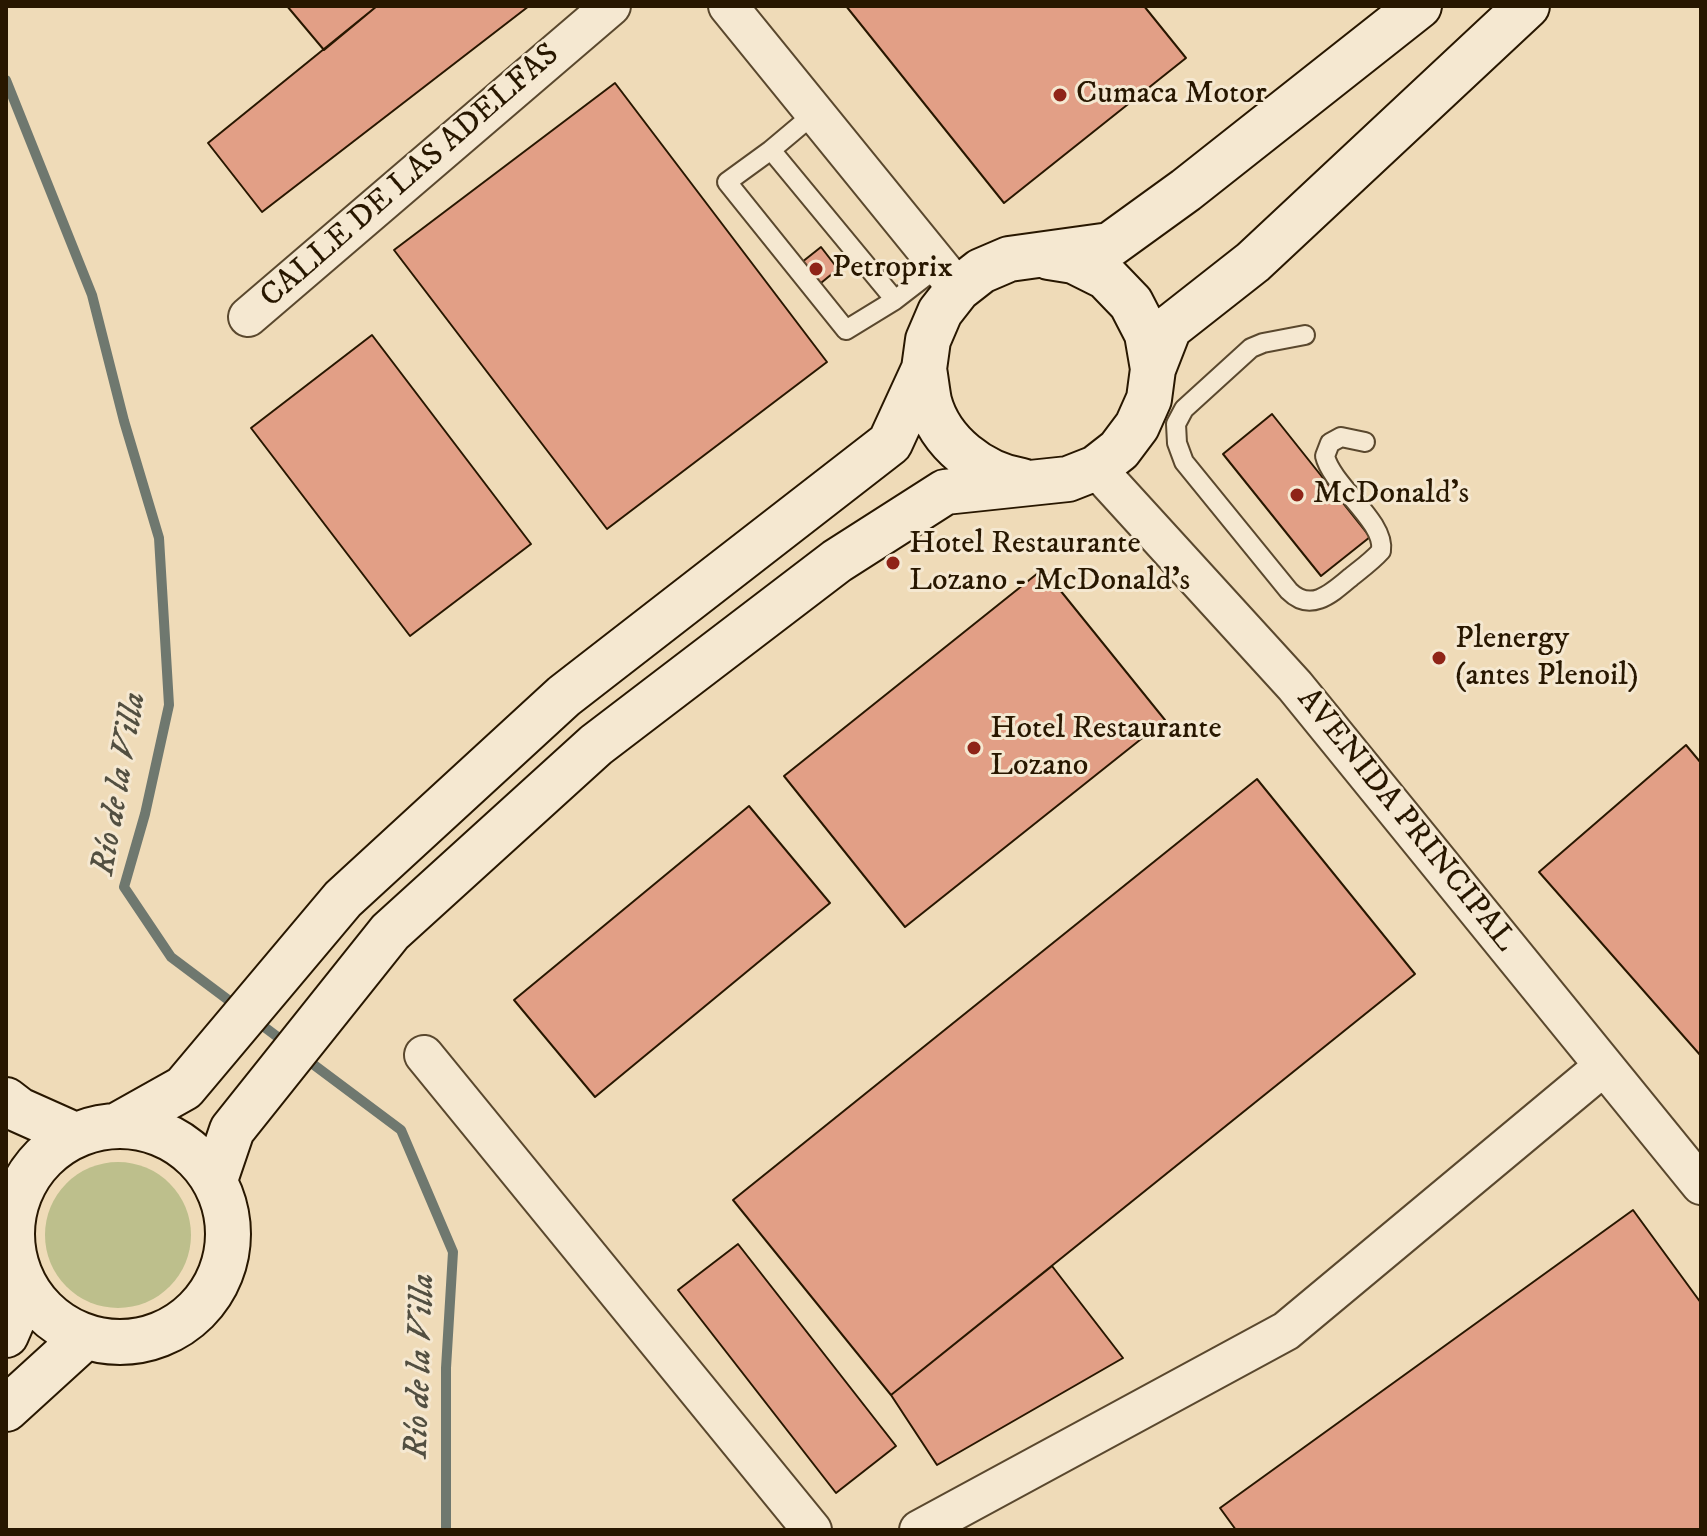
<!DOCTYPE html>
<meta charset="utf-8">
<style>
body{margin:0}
#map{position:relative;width:1707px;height:1536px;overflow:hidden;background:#efdbb8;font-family:"IM FELL DW Pica",serif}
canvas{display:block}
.frame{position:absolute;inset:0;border:8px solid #281700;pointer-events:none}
</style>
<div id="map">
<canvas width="1707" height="1536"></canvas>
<div class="frame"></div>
</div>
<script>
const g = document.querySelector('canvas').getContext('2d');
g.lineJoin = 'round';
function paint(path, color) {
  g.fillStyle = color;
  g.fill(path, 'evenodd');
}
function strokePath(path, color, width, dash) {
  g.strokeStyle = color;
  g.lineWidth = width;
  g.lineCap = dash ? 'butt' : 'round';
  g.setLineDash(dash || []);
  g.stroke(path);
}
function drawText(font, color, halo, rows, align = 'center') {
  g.font = font + ' "IM FELL DW Pica",serif';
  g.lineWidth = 6;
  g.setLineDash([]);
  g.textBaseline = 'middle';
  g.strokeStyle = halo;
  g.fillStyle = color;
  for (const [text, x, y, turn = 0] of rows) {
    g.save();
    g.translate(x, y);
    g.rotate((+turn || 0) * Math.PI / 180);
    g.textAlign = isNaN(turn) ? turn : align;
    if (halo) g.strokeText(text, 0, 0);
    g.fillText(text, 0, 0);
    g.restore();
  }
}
paint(new Path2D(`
 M45 1235a73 73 0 1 1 146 0a73 73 0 1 1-146 0Z`), '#bdbf8c');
strokePath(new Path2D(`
 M6 80 92 295 124 421 159 538 169 705 145 814 124 887 171 957 239 1008
 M255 1020 287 1044
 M302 1056 401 1130 453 1252 446 1368V1530`), '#6f786f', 10);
const building = new Path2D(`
 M287 6H377L324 50Z
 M377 6H529L262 212 208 143Z
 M846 6H1144L1186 58 1004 203Z
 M615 83 827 362 607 529 394 250Z
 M821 247 838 269 810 292 792 270Z
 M372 335 531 544 410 636 251 428Z
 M1272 414 1370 537 1321 576 1223 454Z
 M1043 569 1165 720 905 927 784 776Z
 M1686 745 1701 763V1056L1539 872Z
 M1257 779 1415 974 891 1395 733 1200Z
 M749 806 830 903 595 1097 514 1000Z
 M1633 1210 1701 1303V1530H1236L1220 1508Z
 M738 1244 896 1446 836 1493 678 1290Z
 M1052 1266 1123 1358 937 1465 891 1395Z`);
paint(building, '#e29f86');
strokePath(building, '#281700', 2);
const lane = new Path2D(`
 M815 113 771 150 895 300 939 266
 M771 150 727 182 846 330 895 300
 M1305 335 1263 343 1251 348 1184 409 1176 424 1177 443 1184 462 1289 591C1311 613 1332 593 1351 577 1361 569 1372 561 1381 551 1386 522 1332 486 1325 456L1330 443 1341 437 1365 442`);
const street = new Path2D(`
 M728 6 958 289
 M248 317 611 6
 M1096 468 1295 686 1701 1185
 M424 1055 812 1530
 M919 1530 1286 1331 1604 1066`);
const secondary = new Path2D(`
 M924 369C926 380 927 391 929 401 940 443 981 474 1022 481
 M1153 369 1169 328 1253 262 1527 6
 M6 1100 19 1110 75 1135
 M118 1125 184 1088 343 899 564 696 890 443 924 369 928 340 940 312 958 289 981 271 1009 259 1110 245 1186 190 1419 6
 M12 1234a108 108 0 1 1 216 0a108 108 0 1 1-216 0Z
 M215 1180 232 1130 390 932 596 745 837 561 945 492 1068 479 1096 468 1119 450 1137 426 1149 399 1153 369 1147 334 1131 303 1106 277 1074 261 1049 257
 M6 1335 26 1289
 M6 1409 85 1337`);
strokePath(lane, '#5a482e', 22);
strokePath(street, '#5a482e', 42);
strokePath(secondary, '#281700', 48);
strokePath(lane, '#f5e8d1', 18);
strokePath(street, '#f5e8d1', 38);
strokePath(secondary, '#f5e8d1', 44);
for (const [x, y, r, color] of [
 [1060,95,8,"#8f2418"],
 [816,269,8,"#8f2418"],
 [1297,495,8,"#8f2418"],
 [893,563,8,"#8f2418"],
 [1439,658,8,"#8f2418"],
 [974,748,8,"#8f2418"]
]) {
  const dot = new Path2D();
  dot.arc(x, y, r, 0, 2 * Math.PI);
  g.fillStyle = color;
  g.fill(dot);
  strokePath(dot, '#f5e8d1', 3);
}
drawText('32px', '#281700', '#f5e8d1', [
 ["Cumaca Motor",1076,95],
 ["Petroprix",832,269],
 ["McDonald's",1313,495],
 ["Hotel Restaurante",909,545],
 ["Lozano - McDonald's",909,582],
 ["Plenergy",1455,640],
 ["(antes Plenoil)",1455,677],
 ["Hotel Restaurante",990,730],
 ["Lozano",990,767]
], 'left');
drawText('32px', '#281700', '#f5e8d1', [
 ["CALLE DE LAS ADELFAS",411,177,-41],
 ["AVENIDA PRINCIPAL",1405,821,51]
]);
drawText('italic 34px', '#524f41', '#f5e8d1', [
 ["Río de la Villa",121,784,-80],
 ["Río de la Villa",422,1366,-88]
]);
</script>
